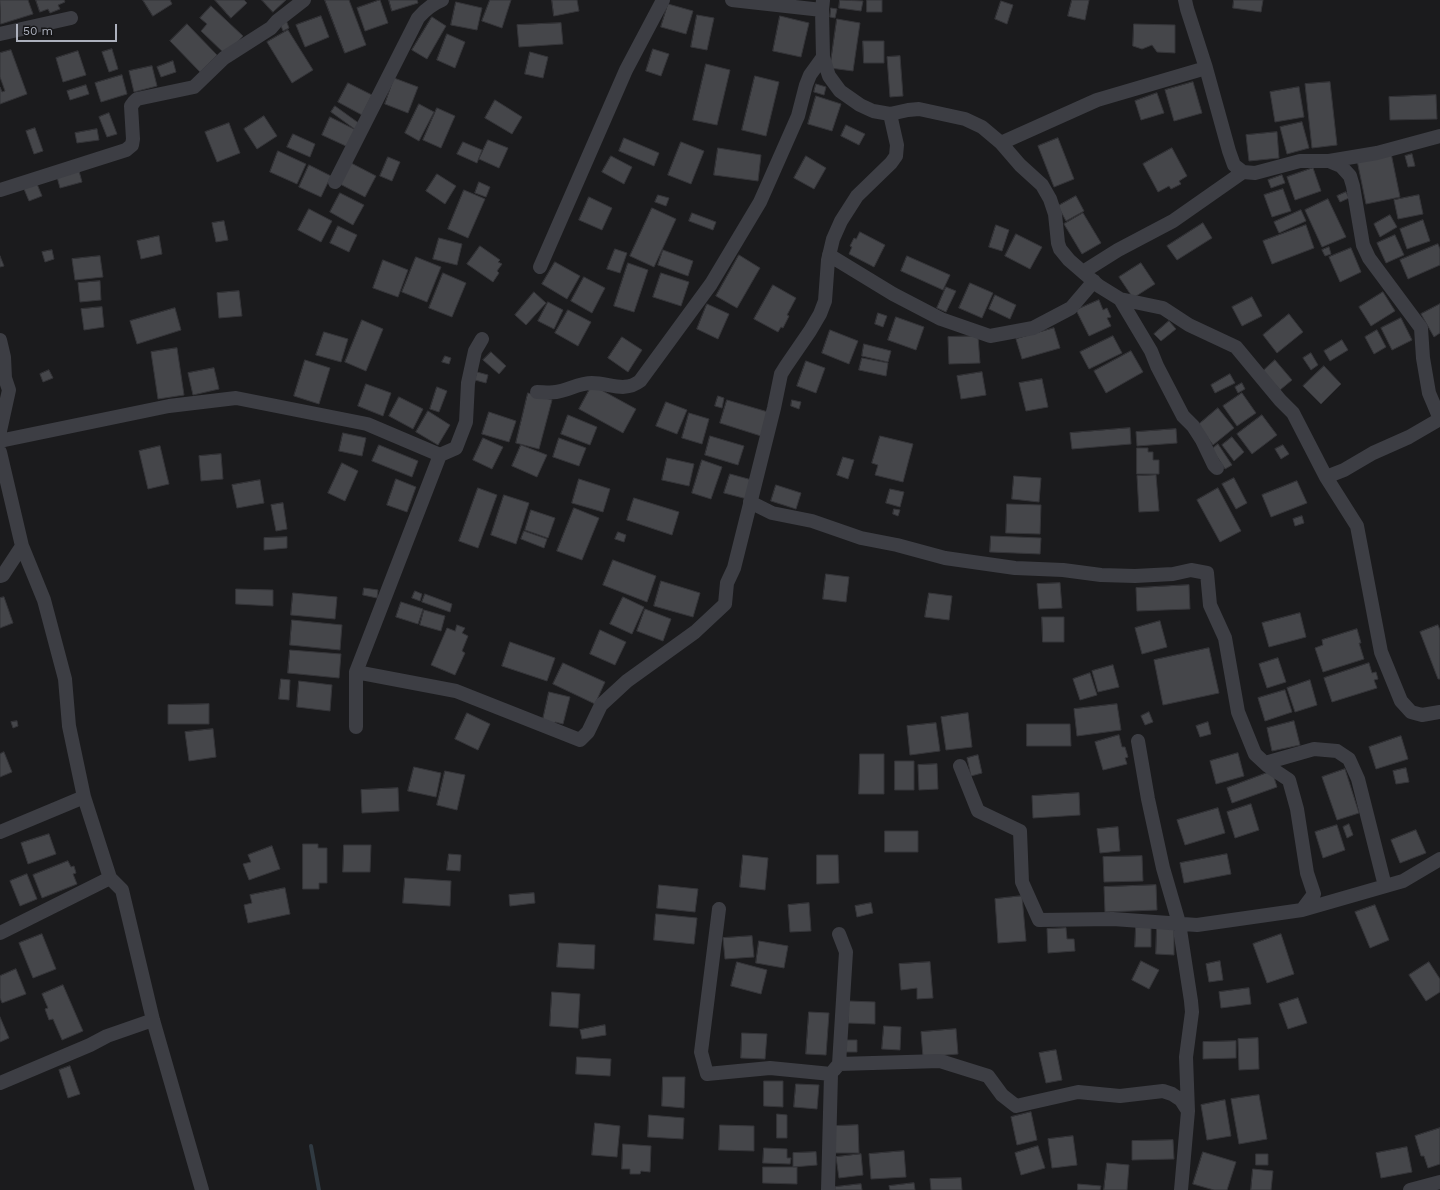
<!DOCTYPE html>
<style>
body{margin:0}
#map{position:relative;width:1440px;height:1190px;overflow:hidden;background:#1b1b1d;font-family:"Work Sans",sans-serif}
canvas{display:block}
.scale{position:absolute;left:16px;top:24px;width:101px;height:18px;box-sizing:border-box;border:2px solid #adb1bd;border-top:0;padding-left:5px;font-size:12px;line-height:14px;white-space:nowrap;color:#adb1bd;-webkit-text-stroke:3px #161618;paint-order:stroke}
</style>
<div id="map">
<canvas width="1440" height="1190"></canvas>
<div class="scale">50 m</div>
</div>
<script>
const g = document.querySelector('canvas').getContext('2d');
g.lineJoin = 'round';
function strokePath(path, color, width, dash) {
  g.strokeStyle = color;
  g.lineWidth = width;
  g.lineCap = dash ? 'butt' : 'round';
  g.setLineDash(dash || []);
  g.stroke(path);
}
function paint(path, color) {
  g.fillStyle = color;
  g.fill(path, 'evenodd');
}
strokePath(new Path2D(`
 M311 1146 319 1190`), '#303a42', 4);
const building = new Path2D(`
 M0 0H28L33 14 1 24Z
 M36 0H64L65 2 58 5 60 9 50 13 48 9 40 12Z
 M143 0H170L172 4 153 16Z
 M215 0H244L247 3 231 18Z
 M262 0H286L273 12Z
 M325 0H349L366 45 345 53Z
 M380 0 388 23 365 31 357 8Z
 M389 0H417L418 3 392 11Z
 M490 0H511L502 28 482 21Z
 M552 0H577L579 11 554 16Z
 M840 0 863 1 861 11 839 8Z
 M867 0H882V12H867Z
 M1072 0H1089L1085 20 1068 16Z
 M1234 0H1263L1261 12 1233 8Z
 M1001 1 1013 5 1007 24 995 19Z
 M456 2 482 8 477 30 451 25Z
 M668 4 693 11 686 34 661 27Z
 M211 6 243 36 226 55 201 31 207 24 200 18Z
 M831 8 837 9 835 18 830 17Z
 M697 15 714 18 707 50 691 47Z
 M321 16 329 37 305 47 296 25Z
 M780 16 809 23 801 57 773 51Z
 M432 17 446 26 427 59 412 50Z
 M837 19 860 23 853 71 830 68Z
 M286 20 289 28 283 31 280 23Z
 M561 23 563 44 519 47 517 25Z
 M187 24 217 55 200 72 170 41Z
 M1134 24 1175 25V53L1157 52 1152 45 1142 49 1133 46Z
 M288 30 313 70 292 83 267 42Z
 M447 34 465 42 455 68 437 60Z
 M863 41H884V63H864Z
 M112 49 118 69 109 72 102 52Z
 M653 49 669 54 661 76 646 71Z
 M11 50 27 94 0 104V87L2 92 5 91 0 77V53Z
 M78 51 86 75 63 82 56 58Z
 M530 52 548 57 543 78 525 74Z
 M900 56 903 96 890 97 887 57Z
 M173 61 176 72 161 77 157 67Z
 M706 64 730 70 717 125 693 120Z
 M152 66 157 86 134 92 129 71Z
 M122 75 127 94 101 102 95 83Z
 M755 76 779 82 766 136 742 130Z
 M394 78 418 87 408 113 385 104Z
 M1193 82 1202 113 1174 121 1165 90Z
 M1330 82 1337 145 1312 148 1305 84Z
 M348 83 372 95 362 115 338 102Z
 M816 84 826 87 824 95 814 92Z
 M86 85 89 94 70 100 67 91Z
 M1299 87 1304 117 1275 122 1270 92Z
 M1157 93 1164 113 1141 120 1135 101Z
 M1436 95 1437 119 1390 120 1389 97Z
 M816 96 841 104 832 131 808 124Z
 M495 100 522 117 512 134 485 118Z
 M419 104 434 112 419 141 405 133Z
 M335 106 360 124 356 130 331 112Z
 M437 108 455 116 441 148 423 140Z
 M109 113 117 134 107 137 99 117Z
 M264 116 277 136 257 149 244 129Z
 M330 117 356 130 348 147 322 135Z
 M1302 122 1309 148 1287 154 1280 127Z
 M229 123 240 153 217 162 205 132Z
 M846 125 865 134 859 145 841 136Z
 M35 128 43 151 34 154 26 131Z
 M97 129 99 140 77 143 75 133Z
 M1277 132 1279 158 1249 161 1246 135Z
 M293 134 315 144 310 157 287 147Z
 M624 138 659 153 654 166 619 151Z
 M1058 138 1074 179 1054 187 1038 146Z
 M488 140 508 148 499 168 479 159Z
 M463 142 482 150 477 163 457 154Z
 M681 142 704 151 691 184 668 175Z
 M718 148 761 155 758 181 714 175Z
 M1172 148 1187 176 1179 181 1181 184 1171 189 1169 186 1158 192 1143 164Z
 M278 151 306 164 297 184 270 172Z
 M1391 153 1400 197 1366 204 1357 160Z
 M1412 154 1415 166 1408 167 1405 156Z
 M611 156 632 167 624 184 602 172Z
 M806 156 826 168 814 189 794 178Z
 M388 157 400 162 392 181 380 176Z
 M351 163 376 176 365 197 340 184Z
 M309 165 331 176 321 197 299 187Z
 M1313 168 1321 191 1295 200 1287 177Z
 M79 171 82 182 60 188 57 177Z
 M437 174 456 186 445 204 426 191Z
 M1282 175 1285 183 1271 188 1268 180Z
 M479 182 490 187 486 197 475 193Z
 M37 184 42 196 29 201 24 189Z
 M1283 189 1291 211 1272 217 1264 195Z
 M464 190 485 199 468 238 448 229Z
 M1346 192 1349 198 1340 202 1337 196Z
 M340 193 364 205 353 225 330 212Z
 M658 195 669 198 666 206 655 202Z
 M1419 195 1423 214 1398 219 1394 200Z
 M1076 196 1084 211 1066 221 1058 206Z
 M589 197 612 208 602 230 579 220Z
 M1328 199 1346 237 1322 247 1305 210Z
 M652 208 676 219 654 267 630 256Z
 M309 209 332 221 321 242 298 230Z
 M1301 210 1306 221 1279 233 1274 222Z
 M692 213 716 222 713 230 689 221Z
 M1083 213 1101 243 1082 254 1064 224Z
 M1390 215 1397 227 1380 237 1374 224Z
 M1423 220 1430 241 1407 249 1400 229Z
 M224 221 228 240 216 242 212 223Z
 M1203 223 1212 238 1177 260 1167 246Z
 M996 225 1009 230 1002 251 989 247Z
 M1306 225 1314 248 1272 264 1263 241Z
 M338 226 357 235 349 252 330 243Z
 M860 232 885 245 874 267 849 254 852 247 850 246 854 238 856 239Z
 M1016 234 1042 247 1030 269 1005 256Z
 M1395 235 1404 255 1386 263 1377 243Z
 M159 236 162 254 141 259 137 241Z
 M439 238 462 244 457 265 433 259Z
 M1438 244 1440 249V265L1408 279 1400 260Z
 M480 246 500 260 498 262 502 264 497 271 499 273 493 282 467 264Z
 M1329 247 1331 254 1325 256 1322 250Z
 M1351 248 1361 272 1340 282 1329 257Z
 M615 249 627 253 620 273 607 269Z
 M52 250 54 259 45 262 42 252Z
 M663 250 693 261 688 276 658 265Z
 M739 255 760 268 737 308 716 296Z
 M0 256 4 266 0 267Z
 M100 256 103 277 75 280 72 259Z
 M907 256 950 275 943 290 901 271Z
 M416 257 441 267 427 302 402 292Z
 M383 260 408 270 398 297 373 288Z
 M555 262 580 276 567 299 542 284Z
 M628 263 648 270 634 312 614 306Z
 M1141 263 1155 284 1133 298 1119 277Z
 M443 273 466 283 452 317 429 308Z
 M661 273 689 282 681 306 653 297Z
 M584 277 605 288 592 313 571 301Z
 M100 281 101 300 80 302 78 283Z
 M970 283 993 293 982 318 959 308Z
 M773 285 796 298 787 315 789 316 783 328 781 327 778 332 754 319Z
 M946 287 956 291 946 312 937 308Z
 M239 291 242 316 219 318 217 293Z
 M534 292 546 303 526 325 515 315Z
 M1383 292 1395 311 1371 326 1359 307Z
 M995 295 1016 305 1010 319 989 309Z
 M1252 297 1262 316 1242 326 1232 307Z
 M1099 300 1103 310 1107 308 1111 317 1107 318 1111 326 1089 336 1076 310Z
 M548 302 563 310 554 329 538 321Z
 M707 304 729 314 718 339 697 329Z
 M1440 304V333L1434 337 1421 314Z
 M102 307 104 327 84 330 81 309Z
 M175 308 181 330 137 344 130 321Z
 M568 310 591 322 578 346 555 333Z
 M878 313 887 316 883 327 875 324Z
 M1289 314 1303 332 1277 353 1263 335Z
 M896 317 924 327 916 350 888 340Z
 M1401 318 1412 340 1392 350 1381 328Z
 M362 320 383 329 366 371 345 362Z
 M1169 321 1176 329 1161 341 1154 334Z
 M1054 328 1060 348 1022 359 1016 339Z
 M830 330 858 341 849 364 822 353Z
 M1377 330 1386 347 1374 354 1365 337Z
 M324 332 348 339 341 362 316 355Z
 M978 336 980 363 949 364 948 337Z
 M1113 336 1122 353 1089 369 1080 352Z
 M622 337 642 350 628 372 608 358Z
 M1342 340 1348 350 1330 361 1324 351Z
 M864 344 891 351 888 362 862 356Z
 M177 348 184 395 158 399 151 352Z
 M1131 351 1143 372 1106 393 1094 371Z
 M491 352 506 366 499 374 483 360Z
 M1311 353 1318 365 1311 370 1303 358Z
 M445 356 451 358 449 364 442 362Z
 M862 358 888 363 886 376 859 370Z
 M305 360 330 368 319 404 294 396Z
 M1275 360 1292 380 1280 390 1263 371Z
 M806 361 825 368 816 393 797 386Z
 M1324 366 1341 384 1321 404 1303 386Z
 M214 368 219 389 193 395 188 373Z
 M49 370 53 378 43 382 40 374Z
 M477 372 488 375 486 383 475 380Z
 M982 372 986 395 961 399 957 376Z
 M1230 374 1235 383 1215 393 1211 385Z
 M1042 379 1048 407 1026 411 1019 383Z
 M1242 383 1245 389 1238 393 1235 387Z
 M366 384 391 393 383 416 358 406Z
 M592 385 636 409 623 433 579 409Z
 M437 387 447 391 439 412 430 409Z
 M528 393 552 400 539 449 516 443Z
 M1242 393 1256 413 1237 426 1223 406Z
 M718 396 724 398 722 408 715 406Z
 M399 397 423 409 413 429 389 416Z
 M727 400 768 412 761 436 720 423Z
 M792 400 801 402 799 409 791 406Z
 M666 402 687 410 677 434 656 426Z
 M1218 408 1234 428 1213 445 1198 425Z
 M428 411 450 425 438 445 416 432Z
 M489 412 516 421 509 442 482 434Z
 M689 413 709 419 702 444 682 438Z
 M568 415 597 427 590 445 561 434Z
 M1262 415 1277 435 1252 454 1237 434Z
 M1130 428 1131 444 1072 449 1070 433Z
 M1176 429 1177 443 1137 446 1136 432Z
 M343 433 366 438 362 456 339 451Z
 M710 436 744 446 738 465 705 455Z
 M880 436 913 444 903 482 875 475 878 465 872 463Z
 M1232 437 1244 452 1234 461 1222 445Z
 M483 438 503 447 492 469 473 460Z
 M559 438 586 448 579 466 553 457Z
 M1218 444 1232 465 1225 469 1212 449Z
 M379 445 418 461 412 477 372 461Z
 M521 445 547 455 537 477 512 466Z
 M1283 445 1289 454 1281 459 1275 449Z
 M160 446 169 484 148 489 139 451Z
 M1137 448H1148V452H1153V460H1159V474H1137Z
 M221 454 223 479 201 481 199 456Z
 M843 457 854 460 848 479 837 475Z
 M667 458 694 464 689 486 662 480Z
 M702 460 722 467 711 499 692 493Z
 M342 463 358 471 345 501 328 493Z
 M730 474 752 480 747 499 724 493Z
 M1156 475 1159 511 1139 512 1137 476Z
 M1014 476 1041 478 1039 502 1012 499Z
 M1234 478 1247 503 1236 509 1222 484Z
 M396 479 416 487 407 512 387 505Z
 M579 479 610 489 603 512 572 503Z
 M260 480 264 503 237 508 232 485Z
 M1297 481 1307 503 1271 517 1262 495Z
 M776 485 801 493 796 509 771 501Z
 M478 488 497 495 478 548 459 541Z
 M1218 488 1241 531 1220 542 1197 500Z
 M890 489 904 492 900 507 886 503Z
 M504 495 529 503 516 544 491 535Z
 M634 498 679 512 672 535 627 520Z
 M283 503 287 529 276 531 271 505Z
 M1007 504 1041 505 1040 534 1006 533Z
 M574 508 599 518 582 560 557 551Z
 M894 509 900 510 898 516 893 514Z
 M531 510 555 518 548 538 525 530Z
 M1302 516 1304 523 1295 526 1293 519Z
 M524 531 547 539 544 548 521 539Z
 M618 532 626 535 624 542 615 539Z
 M991 536 1041 538 1040 554 990 552Z
 M287 537V548L264 550V538Z
 M613 560 656 576 647 602 603 585Z
 M826 574 849 577 846 602 823 599Z
 M661 581 700 593 693 617 654 606Z
 M1060 583 1062 608 1039 609 1037 584Z
 M1189 585 1190 609 1137 611 1136 588Z
 M364 588 378 590 377 598 363 595Z
 M236 589 273 590V606L236 604Z
 M415 591 422 594 420 601 412 598Z
 M293 593 337 597 335 619 291 615Z
 M929 593 952 596 949 620 925 617Z
 M425 594 452 604 450 612 422 602Z
 M4 597 13 623 0 628V598Z
 M623 597 644 607 632 634 610 624Z
 M401 602 423 609 418 624 396 617Z
 M645 609 671 619 663 641 637 631Z
 M424 610 445 616 441 631 420 625Z
 M1300 613 1306 637 1269 647 1262 623Z
 M1042 617H1064V642H1043Z
 M292 620 342 625 340 650 290 645Z
 M1160 621 1167 647 1142 654 1135 628Z
 M457 625 465 628 462 633 468 636 462 651 465 653 455 675 431 665 447 628 455 631Z
 M1438 625 1440 630V679H1438L1420 632Z
 M1357 629 1361 643H1359L1364 659 1323 672 1315 648 1323 645 1322 640Z
 M600 630 626 642 615 665 590 654Z
 M510 642 555 658 547 681 502 666Z
 M1209 648 1219 693 1163 705 1154 660Z
 M290 650 341 654 339 678 288 673Z
 M1278 658 1286 682 1267 688 1259 664Z
 M563 663 605 682 595 704 553 684Z
 M1369 663 1372 673 1376 672 1378 679 1374 680 1377 688 1332 702 1324 678Z
 M1113 665 1119 687 1098 692 1092 671Z
 M1090 673 1097 695 1080 700 1073 679Z
 M281 679 290 680 289 700 279 699Z
 M1310 680 1317 705 1295 712 1287 688Z
 M299 681 332 685 330 711 297 707Z
 M1285 690 1292 712 1265 721 1258 698Z
 M549 692 570 697 563 724 555 722 554 726 543 719Z
 M209 704V724H168V705Z
 M1117 704 1121 730 1077 736 1074 709Z
 M1149 712 1153 722 1145 725 1141 716Z
 M467 713 490 724 478 750 455 739Z
 M968 713 972 747 946 750 941 717Z
 M17 721 18 726 13 728 11 722Z
 M1294 721 1300 745 1272 751 1267 728Z
 M1208 722 1211 734 1200 737 1196 726Z
 M936 723 940 751 910 755 907 726Z
 M1027 724H1070L1071 746H1027Z
 M213 729 216 757 189 761 185 732Z
 M1119 735 1122 747H1125L1128 757 1125 758 1127 764 1103 770 1095 742Z
 M1401 736 1408 759 1376 769 1369 747Z
 M4 752 12 772 0 777V754Z
 M1238 753 1244 776 1216 784 1210 761Z
 M860 754H884V794H859Z
 M978 755 982 773 971 776 967 758Z
 M895 761H914V790H895Z
 M937 764 938 789 919 790 918 765Z
 M414 767 441 773 436 797 408 791Z
 M1406 768 1409 782 1396 784 1393 771Z
 M1345 769 1359 813 1337 820 1322 777Z
 M445 771 465 775 457 810 437 805Z
 M1272 771 1277 787 1232 803 1227 788Z
 M398 788 399 811 362 813 361 790Z
 M1079 793 1080 815 1033 818 1032 796Z
 M1251 804 1259 830 1235 838 1227 812Z
 M1218 808 1225 833 1185 845 1177 820Z
 M1349 824 1353 835 1347 838 1343 827Z
 M1337 825 1345 850 1323 858 1315 832Z
 M1118 827 1120 851 1100 853 1097 829Z
 M1416 830 1426 853 1400 863 1391 840Z
 M885 831H918V852H885Z
 M49 834 56 854 28 864 21 843Z
 M303 844H318V848H327V883H319V889H303Z
 M344 845H371L370 872H343Z
 M272 846 280 869 249 880 243 864 251 862 248 855Z
 M449 854 461 855 460 871 447 870Z
 M1227 854 1231 874 1184 883 1180 863Z
 M743 855 768 858 765 890 740 887Z
 M817 855H838L839 883 817 884Z
 M1142 856 1143 881 1104 882 1103 857Z
 M68 861 71 867 74 866 76 873 73 874 77 884 42 898 33 875Z
 M27 874 37 899 20 906 10 881Z
 M405 878 451 881 450 906 403 903Z
 M659 885 698 889 695 912 657 908Z
 M1156 885 1157 910 1105 912 1104 887Z
 M285 888 290 914 248 923 244 905 252 903 250 895Z
 M534 893 535 903 510 906 509 895Z
 M1022 896 1026 941 998 943 995 899Z
 M809 903 811 931 790 932 788 905Z
 M871 903 873 913 857 917 855 906Z
 M1375 905 1389 940 1370 948 1355 912Z
 M656 914 697 918 694 944 654 940Z
 M1157 925 1174 926V955L1156 954Z
 M1136 927H1151V947H1135Z
 M1066 928 1067 939H1074L1075 951 1048 953 1047 929Z
 M42 934 56 969 33 978 19 943Z
 M1281 934 1294 974 1267 983 1253 944Z
 M752 936 754 957 725 959 723 938Z
 M759 941 788 946 784 968 756 963Z
 M559 943 595 945 594 969 557 967Z
 M1141 961 1159 970 1149 989 1132 980Z
 M1220 961 1223 980 1209 982 1206 964Z
 M737 962 767 970 761 994 731 986Z
 M930 962 933 998 917 999V988L901 990 899 964Z
 M1429 962 1440 979V992L1426 1001 1409 975Z
 M16 969 26 994 2 1003 0 998V976Z
 M63 985 83 1031 62 1040 53 1019 49 1020 45 1009 48 1008 42 994Z
 M1249 988 1251 1004 1221 1008 1219 992Z
 M552 992 580 994 578 1028 550 1026Z
 M1298 998 1307 1023 1288 1029 1279 1004Z
 M849 1001 875 1002V1024L848 1023Z
 M809 1012 829 1013 826 1055 806 1054Z
 M0 1017 9 1038 0 1042Z
 M605 1025 606 1035 582 1039 580 1030Z
 M884 1026 901 1027 900 1050 882 1049Z
 M956 1029 958 1054 923 1057 921 1032Z
 M742 1033 767 1034 765 1059 741 1058Z
 M1258 1038 1259 1069 1239 1070 1238 1039Z
 M845 1040H857V1052H845Z
 M1236 1041V1058L1203 1059V1042Z
 M1056 1050 1062 1080 1046 1083 1039 1053Z
 M577 1057 611 1059 610 1076 576 1074Z
 M70 1066 80 1094 68 1098 59 1070Z
 M663 1077H685L684 1108 662 1106Z
 M764 1081H783V1107L764 1106Z
 M796 1084 819 1085 817 1109 794 1107Z
 M1259 1095 1267 1139 1239 1144 1231 1099Z
 M1225 1100 1231 1136 1207 1140 1201 1105Z
 M1031 1112 1037 1140 1017 1145 1011 1117Z
 M777 1114 787 1115V1138H777Z
 M649 1115 684 1118 683 1139 648 1137Z
 M595 1123 620 1126 617 1157 592 1155Z
 M720 1125 754 1126V1151L719 1150Z
 M858 1125 859 1153H835L834 1126Z
 M1440 1128V1164L1428 1168 1424 1156H1421L1415 1136Z
 M1073 1136 1077 1165 1052 1168 1048 1139Z
 M1173 1140 1174 1159 1132 1160V1141Z
 M623 1144 651 1146 650 1172 641 1171 640 1174H630V1169H622Z
 M1038 1146 1045 1168 1021 1175 1015 1153Z
 M1407 1147 1412 1172 1381 1178 1376 1153Z
 M764 1148 787 1149V1158H791L790 1164 763 1163Z
 M904 1151 906 1177 871 1179 869 1154Z
 M816 1152 817 1165 793 1167V1153Z
 M1203 1152 1236 1162 1227 1190H1214L1193 1184Z
 M861 1154 863 1175 839 1178 836 1157Z
 M1256 1154H1268V1165H1256Z
 M1107 1163 1129 1165 1127 1190H1104Z
 M763 1167H797V1184L763 1183Z
 M1253 1169 1273 1171 1271 1190H1251Z
 M961 1178 962 1190H931L930 1179Z
 M914 1183 915 1190H890L889 1186Z
 M861 1184 862 1190H835V1187Z
 M1078 1184 1101 1186 1100 1190H1078Z`);
paint(building, '#45464a');
strokePath(building, '#353539', 1);
strokePath(new Path2D(`
 M732 0 822 10
 M823 0 822 10 823 57 829 76 840 91 860 105 873 111 890 114 908 110 919 109 965 119 982 127 1001 143 1020 165 1042 185 1050 199 1055 214 1058 243 1060 249 1069 260 1099 286 1120 299 1163 308 1189 325 1236 347 1280 400 1293 413 1326 477 1344 470 1373 453 1409 437 1440 419
 M1185 0 1187 9 1206 68 1229 151 1234 165 1243 172 1255 173 1300 161H1329L1377 153 1440 136
 M0 34 71 18
 M1001 143 1097 100 1206 68
 M1329 161 1341 166 1350 176 1353 186 1363 245 1369 258 1421 328 1423 358 1429 393 1440 419
 M335 182 418 18C425 10 432 4 442 0
 M0 190 126 150 132 145 133 139 131 106 134 102 137 99 194 87 224 58 271 28 277 21 304 0
 M829 255 893 294 941 319 990 336 1033 328 1071 308 1094 281
 M540 267 626 70 663 0
 M1083 272 1118 250 1173 221 1243 172
 M1120 299 1151 351 1157 366 1183 416 1193 426 1202 440 1214 465 1217 468
 M0 340 4 357 5 378 9 390 0 431
 M537 392C543 392 550 393 556 392 569 390 579 383 592 383 610 383 624 393 640 381L711 284 760 202 798 116 806 85 810 75 823 57
 M0 441 169 406 236 398 367 424 440 455
 M0 452 22 546 44 600 65 679 69 726 84 797 110 878 122 890 153 1020 202 1190
 M1326 477 1357 526 1381 652 1401 701 1411 712 1422 715 1440 712
 M750 502 772 513 812 521 861 538 897 545 945 558 1015 568 1063 570 1101 575 1135 576 1173 574 1191 570 1207 573 1210 605 1225 638 1238 712 1255 754 1268 766 1289 780 1297 809 1307 873 1314 894 1302 910
 M0 576 3 575 22 546
 M356 672 456 691 580 740 588 732 601 705 627 681 695 632 725 604 727 583 734 568 774 408 781 374 786 366 810 331 820 314 825 301 828 260 833 239 841 221 857 196 891 163 896 156 897 145 890 114
 M356 727V672L440 455 456 448 466 422 468 383 475 351 482 339
 M1138 741 1148 799 1163 868 1179 923 1191 1001 1192 1012 1186 1057 1188 1111 1181 1190
 M1265 763 1314 749 1337 751 1349 759 1358 779 1385 886
 M960 766 978 811 1020 831 1022 882 1039 920 1113 919 1197 925 1302 910 1403 881 1440 859
 M0 832 84 797
 M719 909 701 1052 707 1074 770 1068 831 1074 828 1190
 M0 933 110 878
 M839 1064 940 1061 988 1076 1002 1095 1016 1106 1078 1092 1120 1096 1163 1091 1172 1094 1181 1100 1188 1111
 M834 1070 839 1064 846 952 839 934
 M0 1083 90 1045 107 1036 153 1020
 M1410 1190 1440 1182`), '#3d3e44', 14);
</script>
